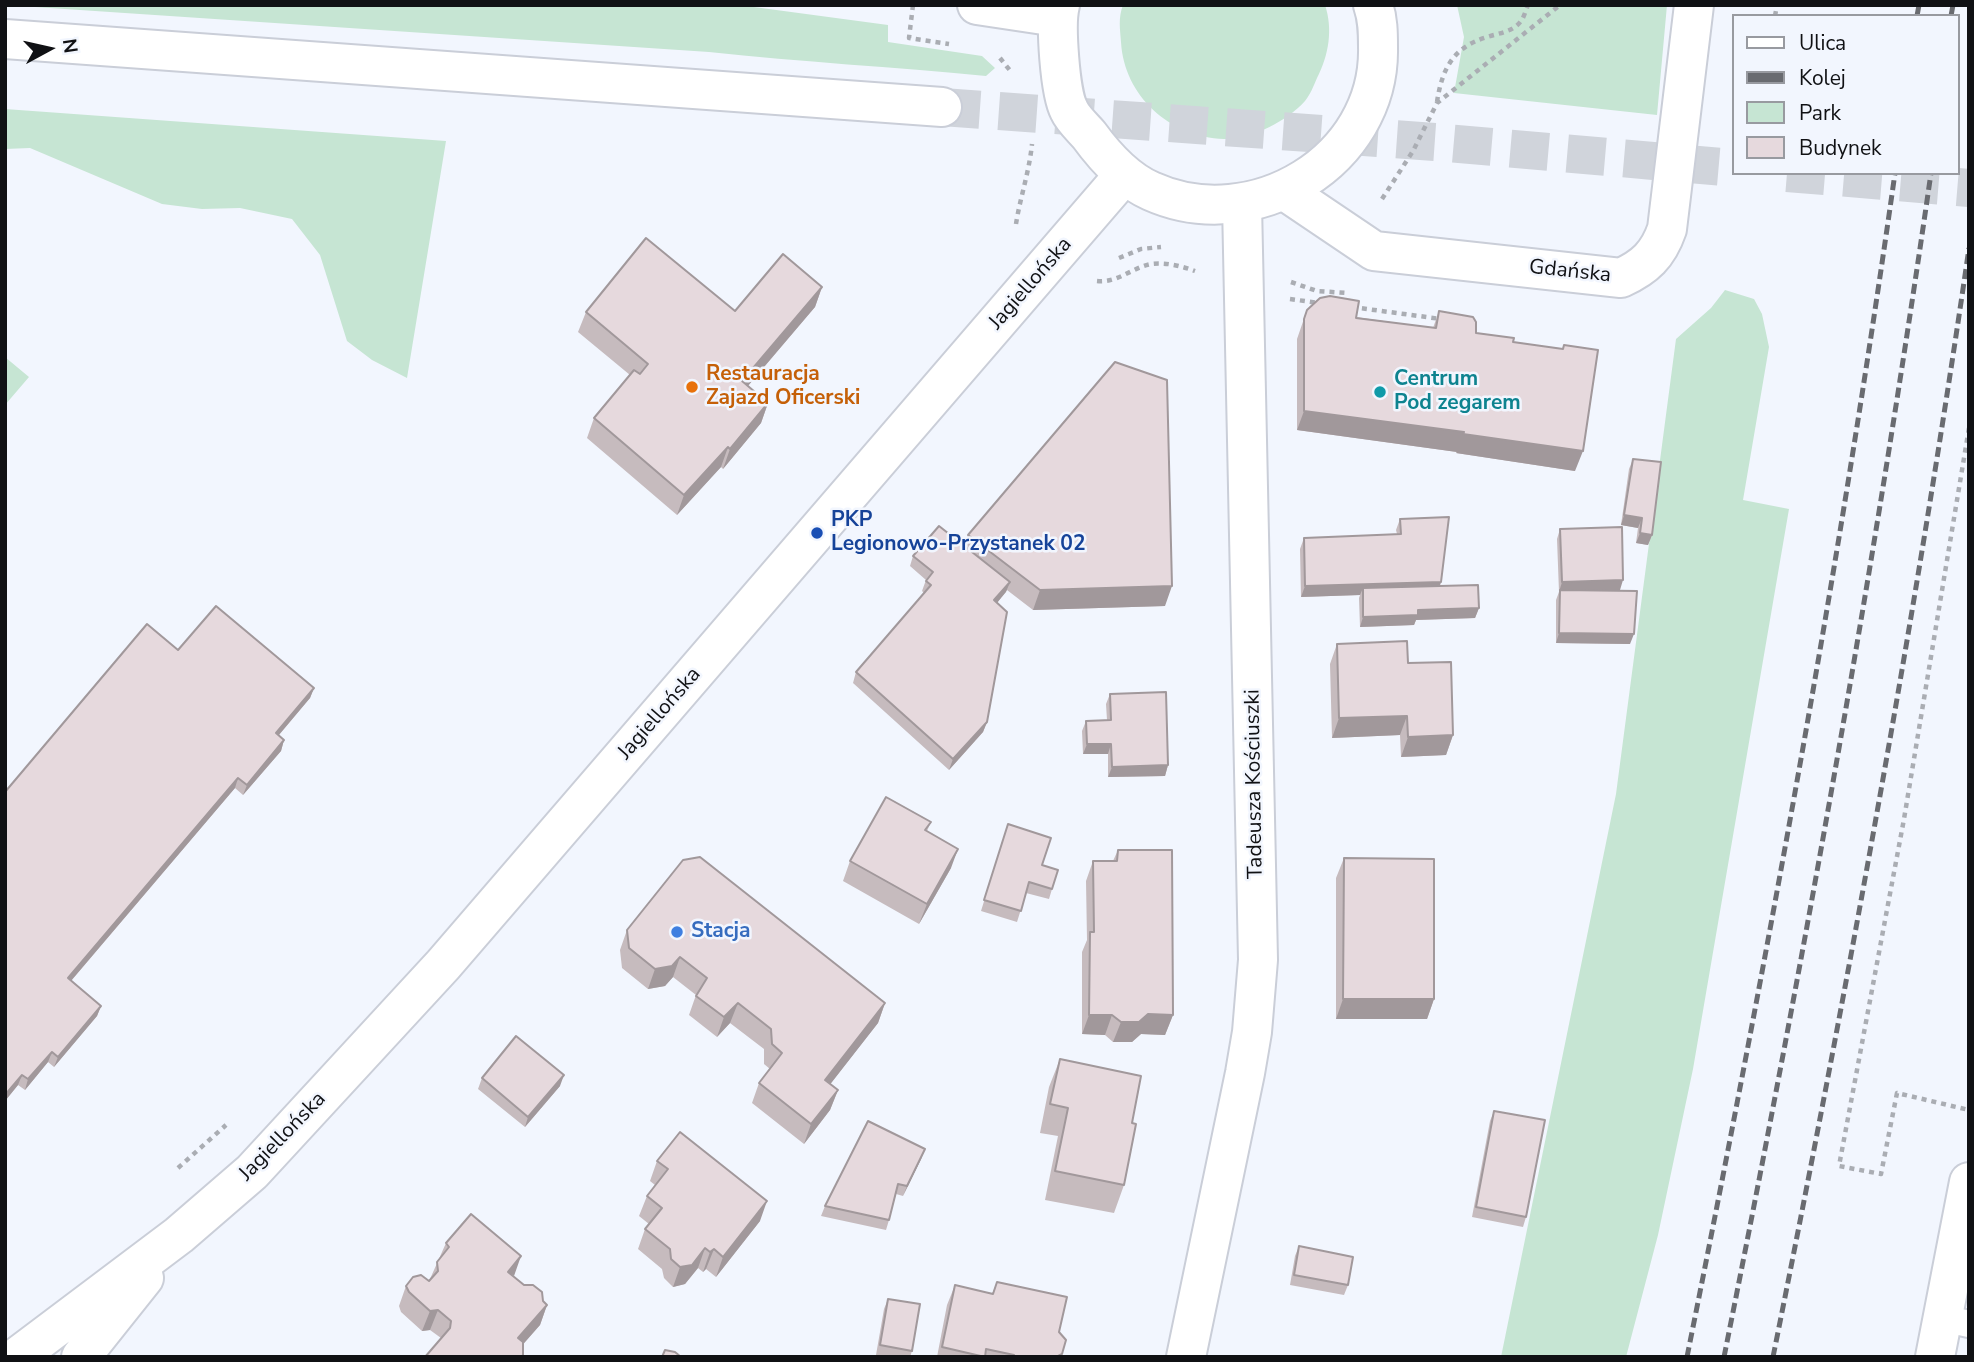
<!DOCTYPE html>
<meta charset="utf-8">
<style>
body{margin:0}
#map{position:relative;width:1974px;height:1362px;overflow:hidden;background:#f2f6fe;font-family:"Nunito Sans",sans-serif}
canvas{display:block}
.frame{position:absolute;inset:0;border:7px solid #101114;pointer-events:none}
.legend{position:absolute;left:1732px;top:14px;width:228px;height:161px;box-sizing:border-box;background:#f2f6fe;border:2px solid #989aa0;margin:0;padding:9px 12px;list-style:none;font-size:21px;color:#101114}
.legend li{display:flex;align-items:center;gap:14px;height:35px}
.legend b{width:35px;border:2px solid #989aa0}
.north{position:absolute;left:14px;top:14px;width:70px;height:70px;-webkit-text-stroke:5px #f2f6fe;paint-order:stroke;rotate:82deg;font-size:19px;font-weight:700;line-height:28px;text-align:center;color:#101114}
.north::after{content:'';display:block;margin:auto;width:24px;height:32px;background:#101114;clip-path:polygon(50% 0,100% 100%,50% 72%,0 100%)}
</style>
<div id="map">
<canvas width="1974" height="1362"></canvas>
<div class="frame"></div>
<ul class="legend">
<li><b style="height:9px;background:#fff"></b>Ulica</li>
<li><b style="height:9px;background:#696b70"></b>Kolej</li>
<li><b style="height:19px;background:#c6e5d3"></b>Park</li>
<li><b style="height:19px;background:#e6d9dd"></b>Budynek</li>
</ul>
<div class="north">N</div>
</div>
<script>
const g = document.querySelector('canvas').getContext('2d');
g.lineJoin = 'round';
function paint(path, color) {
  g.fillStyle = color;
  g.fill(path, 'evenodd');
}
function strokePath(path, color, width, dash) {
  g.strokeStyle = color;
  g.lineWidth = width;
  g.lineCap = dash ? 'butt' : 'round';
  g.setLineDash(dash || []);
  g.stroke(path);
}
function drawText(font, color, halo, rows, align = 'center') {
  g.font = font + ' "Nunito Sans",sans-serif';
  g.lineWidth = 5;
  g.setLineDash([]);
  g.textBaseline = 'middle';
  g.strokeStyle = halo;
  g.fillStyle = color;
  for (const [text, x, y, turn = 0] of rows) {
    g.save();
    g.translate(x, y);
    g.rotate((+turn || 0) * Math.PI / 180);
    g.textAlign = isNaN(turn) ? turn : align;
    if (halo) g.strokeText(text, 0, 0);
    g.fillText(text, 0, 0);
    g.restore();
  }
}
paint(new Path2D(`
 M5 5H739L888 25V42L982 56 995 68 986 76C894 67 801 62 709 52Z
 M1123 5H1325C1333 29 1329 55 1317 78 1314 85 1310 95 1305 101 1287 121 1251 140 1224 139 1170 137 1124 96 1121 42 1120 29 1118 18 1123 5Z
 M1457 5H1667L1657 115 1454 93 1464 37Z
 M5 109 446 141 407 378 372 360 347 341 320 255 292 219 240 208 202 209 162 204 30 148 5 149Z
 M1725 290 1754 299 1762 314 1769 347 1743 500 1789 509 1693 1069 1658 1235 1626 1357H1501L1616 794 1676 339 1711 308Z
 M5 357 29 377 5 405Z`), '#c6e5d3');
strokePath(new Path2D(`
 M942 107 1435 142 1734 168
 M1787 173 1969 188`), '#d0d4db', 38, [38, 19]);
const lane = new Path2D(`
 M1942 1318 1969 1324`);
const street = new Path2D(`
 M977 5 1057 17
 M1285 191 1374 251 1621 278C1645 267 1658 255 1667 229L1694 5
 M1186 1357 1245 1073 1252 1032 1258 960 1242 204
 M1935 1357 1969 1182`);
const secondary = new Path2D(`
 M1060 5C1055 24 1060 93 1069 110 1073 119 1082 127 1089 135 1105 157 1126 180 1151 191 1253 237 1381 161 1378 47 1378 33 1378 19 1373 5
 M5 39 942 107
 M17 1357 179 1235 252 1172 443 965 1124 175
 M81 1357 144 1278`);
strokePath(lane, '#caced8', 30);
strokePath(street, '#caced8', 42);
strokePath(secondary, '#caced8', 42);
strokePath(new Path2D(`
 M913 5 909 38 949 44
 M1775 16 1777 5
 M1000 58 1012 73
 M1437 102C1442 69 1453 47 1487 37 1499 33 1513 32 1521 21 1524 17 1526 10 1528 5
 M1382 199 1413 151 1437 103 1560 5
 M1016 224C1020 198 1029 173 1032 144
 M1119 258 1141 249 1161 247
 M1097 281C1118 283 1131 268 1151 264 1166 262 1181 266 1195 271
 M1291 282 1317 291 1347 293
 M1290 299 1319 303
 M1352 307 1441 319
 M1969 428 1904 819 1839 1166 1881 1174 1897 1093 1969 1110
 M178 1168 226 1125`), '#aaadb3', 4.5, [5, 5]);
strokePath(lane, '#fff', 26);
strokePath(street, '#fff', 38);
strokePath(secondary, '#fff', 38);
strokePath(new Path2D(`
 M1917 16 1919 5
 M1951 16 1953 5
 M1687 1357C1766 964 1839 570 1895 173
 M1724 1357C1803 964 1874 570 1931 173
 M1773 1357C1847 989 1915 620 1969 248`), '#696b70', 5, [10, 5]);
paint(new Path2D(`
 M822 287 815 307 748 386 768 403 761 423 723 469 721 467 677 515 587 438 594 418 630 375 578 332 586 312 735 311Z
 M1307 310 1433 328 1439 311 1476 333 1513 342 1575 471 1456 453 1457 452 1297 430V339Z
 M1633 459 1652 535 1648 545 1636 543 1638 528 1621 525 1629 469Z
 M1400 519 1441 582 1440 586 1479 608 1475 618 1416 620 1414 625 1360 627 1359 598 1360 595 1301 597 1300 549 1304 538 1397 534 1396 530Z
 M1560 529 1620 590 1630 644 1556 643V600L1559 592 1557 539Z
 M968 535 1165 606 1033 610 1007 590 997 603 987 722 983 732 949 770 853 683 856 672 924 593 922 591 926 580 910 566 913 556 964 546Z
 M1337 644 1408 663 1453 735 1446 755 1401 757 1400 735 1332 738 1330 664Z
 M178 650 314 688 310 698 279 735 284 740 281 751 243 795 235 788 71 981 101 1006 97 1016 54 1067 48 1062 25 1090 18 1085 5 1101Z
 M1110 694 1168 765 1165 776 1108 777V754H1083L1082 731 1086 721 1107 720 1106 704Z
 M931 822 927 831 951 868 919 924 843 881 850 861Z
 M1008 824 1042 865 1052 889 1049 899 1026 893 1017 922 981 911Z
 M1118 850 1173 1015 1165 1035 1141 1034 1132 1042H1113L1105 1035 1082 1034V952L1087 940 1086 881 1093 861H1113Z
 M1344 858 1434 999 1427 1019H1336V878Z
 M627 930 885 1003 878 1023 830 1084 838 1090 830 1110 804 1144 752 1103 759 1083 770 1069 764 1064V1049L730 1023 717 1037 689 1015 696 995 673 977 665 986 648 989 622 968 620 950Z
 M1060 1059 1132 1123 1124 1185 1114 1213 1045 1200 1058 1136 1040 1133 1049 1087Z
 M482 1078 560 1086 525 1127 478 1089Z
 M1494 1111 1526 1217 1523 1227 1472 1217 1490 1121Z
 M925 1149 921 1159 903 1196 896 1194 889 1220 886 1230 821 1216 825 1206Z
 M657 1161 760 1221 716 1277 706 1269 703 1272 698 1268 685 1284 673 1287 664 1278 662 1269 638 1249 645 1229 649 1224 639 1216 647 1196 655 1185 650 1181Z
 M446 1243 513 1276 547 1305 540 1325 523 1344 522 1357H425L441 1338 430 1330 422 1331 401 1312 399 1306 406 1286 429 1281 430 1279Z
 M1299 1246 1348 1285 1344 1295 1290 1285 1295 1256Z
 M997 1282 1059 1332 1061 1357H937L947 1305 955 1285 992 1294Z
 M888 1299 912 1351 910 1357H883L876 1355 884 1309Z`), '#c6bbbe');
paint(new Path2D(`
 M822 287 815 307 735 401 742 381Z
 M768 403 761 423 723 469 730 449Z
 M1304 411 1464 432 1583 451 1575 471 1456 453 1457 452 1297 430Z
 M728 447 721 467 677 515 684 495Z
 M1624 515 1642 518 1638 528 1621 525Z
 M1640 533 1652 535 1648 545 1636 543Z
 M1623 580 1620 590H1560L1559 592 1562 582Z
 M1010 582 1006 592 991 610 994 600Z
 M1441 582 1437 593 1363 588 1360 595 1301 597 1305 586Z
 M1172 586 1165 606 1033 610 1040 590Z
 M1479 608 1475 618 1416 620 1414 625 1360 627 1363 617 1418 610Z
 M1559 633 1634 634 1630 644 1556 643Z
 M314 688 310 698 272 743 276 733Z
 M1407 716 1400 735 1332 738 1339 718Z
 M987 722 983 732 949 770 953 759Z
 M1453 735 1446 755 1401 757 1408 737Z
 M284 740 281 751 243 795 247 785Z
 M1087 744H1111L1108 754H1083Z
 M1168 765 1165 776 1108 777 1112 767Z
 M238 778 235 788 64 989 68 978Z
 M958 849 951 868 919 924 927 904Z
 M680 957 673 977 665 986 648 989 655 969Z
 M1343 999H1434L1427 1019H1336Z
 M738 1003 730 1023 717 1037 724 1017Z
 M885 1003 878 1023 818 1100 825 1080Z
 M101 1006 97 1016 54 1067 58 1057Z
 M1148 1014 1173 1015 1165 1035 1141 1034 1132 1042H1113L1121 1022Z
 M1089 1015H1112L1105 1035 1082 1034Z
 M52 1052 48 1062 25 1090 28 1079Z
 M22 1075 18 1085 5 1101V1095Z
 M564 1075 560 1086 525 1127 528 1117Z
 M838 1090 830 1110 804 1144 811 1124Z
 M925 1149 921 1159 903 1196 907 1186Z
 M767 1201 760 1221 716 1277 723 1257Z
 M705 1248 698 1268 685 1284 673 1287 680 1267Z
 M714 1249 706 1269 703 1272 710 1252Z
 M521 1256 514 1276 508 1272Z
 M547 1305 540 1325 512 1357 518 1338Z
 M438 1310 430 1330 422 1331 430 1311Z`), '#a1989b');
const building = new Path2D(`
 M646 238 735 311 783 254 822 287 742 381 768 403 730 449 728 447 684 495 594 418 634 370 640 374 648 364 586 312Z
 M1330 296 1359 301 1356 318 1436 328 1439 311 1473 317 1476 322V333L1514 338 1513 342 1563 349 1564 345 1598 350 1583 451 1463 434 1464 432 1304 411V319L1307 310 1320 298Z
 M1115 362 1167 380 1172 586 1040 590 968 535Z
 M1633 459 1661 462 1652 535 1640 533 1642 518 1624 515Z
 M1449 517 1441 582 1305 586 1304 538 1401 534 1400 519Z
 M939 526 1010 582 994 600 1007 612 987 722 953 759 856 672 931 585 926 581 933 572 913 556Z
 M1622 527 1623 580 1562 582 1560 529Z
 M1478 585 1479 608 1418 610V615L1363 617V588Z
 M1560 590 1637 591 1634 634 1559 633Z
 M216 606 314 688 276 733 284 740 247 785 238 778 68 978 101 1006 58 1057 52 1052 28 1079 22 1075 5 1095V792L147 624 178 650Z
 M1407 641 1408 663 1451 662 1453 735 1408 737 1407 716 1339 718 1337 644Z
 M1166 692 1168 765 1112 767 1111 744H1087L1086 721 1111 720 1110 694Z
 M886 797 931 822 925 830 958 849 927 904 850 861Z
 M1008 824 1051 838 1042 865 1058 870 1052 889 1029 882 1021 911 984 900Z
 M1118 850H1172L1173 1015 1148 1014 1139 1022H1121L1112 1015H1089L1090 932H1094L1093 861H1117Z
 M700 857 885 1003 825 1080 838 1090 811 1124 759 1083 782 1053 772 1044 771 1029 738 1003 724 1017 696 996 707 978 680 957 672 966 655 969 629 948 627 930 683 860Z
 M1344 858 1434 859V999H1343Z
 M516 1036 564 1075 528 1117 482 1078Z
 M1060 1059 1141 1076 1132 1123 1136 1124 1124 1185 1055 1171 1068 1108 1050 1104Z
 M1494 1111 1545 1120 1526 1217 1476 1207Z
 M868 1121 925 1149 907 1186 898 1184 889 1220 825 1206Z
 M680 1132 767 1201 723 1257 714 1249 710 1252 705 1248 692 1265 680 1267 671 1259 670 1249 645 1229 662 1208 647 1196 668 1169 657 1161Z
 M471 1214 521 1256 508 1272 524 1285H533L542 1292 543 1301 547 1305 518 1338 523 1342V1355L521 1357H425L450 1328 451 1321 438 1310 430 1311 409 1292 406 1286 413 1277 421 1275 429 1281 438 1271 437 1262 449 1247 446 1243Z
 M1299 1246 1353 1257 1348 1285 1294 1275Z
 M997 1282 1067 1297 1059 1332 1066 1340 1062 1354 1056 1357H1014V1355L986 1349 985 1357 942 1347 955 1285 993 1294Z
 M888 1299 920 1304 912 1351 880 1345Z
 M665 1350 675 1352 681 1357H662Z`);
paint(building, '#e6d9dd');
strokePath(building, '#a1989b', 2);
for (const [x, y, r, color] of [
 [692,387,7,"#e8710a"],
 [1380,392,7,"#0f9aa8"],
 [817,533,7,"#1a4fb4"],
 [677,932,7,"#3f7fe0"]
]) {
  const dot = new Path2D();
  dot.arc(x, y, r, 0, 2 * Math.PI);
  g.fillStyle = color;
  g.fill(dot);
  strokePath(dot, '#f2f6fe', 2.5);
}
drawText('21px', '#101114', '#f2f6fe', [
 ["Gdańska",1570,272,6],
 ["Jagiellońska",1031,284,-49],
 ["Jagiellońska",660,714,-49],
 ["Tadeusza Kościuszki",1255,784,-91],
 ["Jagiellońska",283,1137,-46]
]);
drawText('bold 21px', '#c56008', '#f2f6fe', [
 ["Restauracja",706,375],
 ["Zajazd Oficerski",706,399]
], 'left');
drawText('bold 21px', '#0d838f', '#f2f6fe', [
 ["Centrum",1394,380],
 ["Pod zegarem",1394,404]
], 'left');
drawText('bold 21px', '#164399', '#f2f6fe', [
 ["PKP",831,521],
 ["Legionowo-Przystanek 02",831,545]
], 'left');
drawText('bold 21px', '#366cbe', '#f2f6fe', [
 ["Stacja",691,932]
], 'left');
</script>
